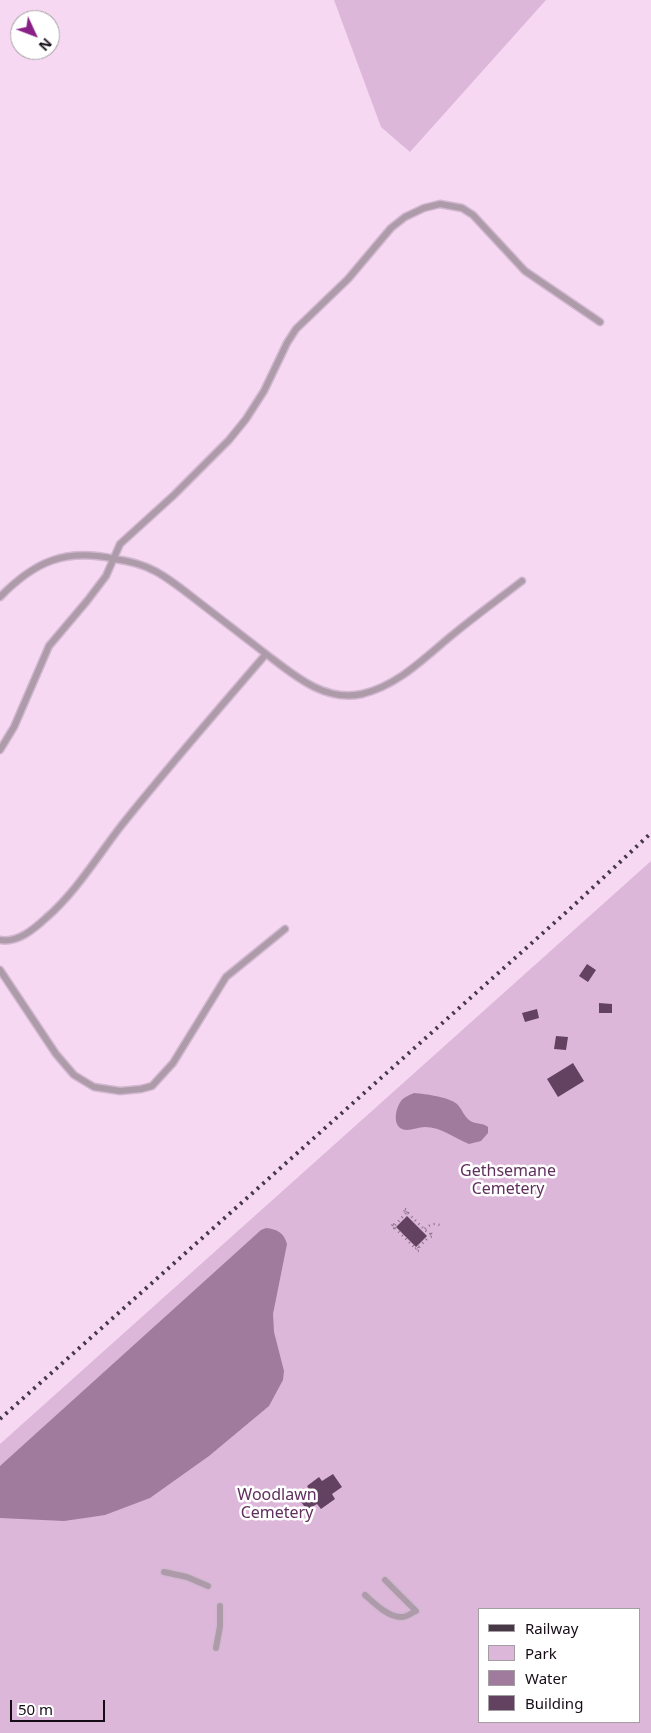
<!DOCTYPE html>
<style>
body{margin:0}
#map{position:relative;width:651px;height:1733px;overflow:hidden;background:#f6d8f3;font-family:"Noto Sans",sans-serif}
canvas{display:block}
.legend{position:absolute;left:478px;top:1608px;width:162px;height:115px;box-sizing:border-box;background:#fff;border:1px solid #a29ea2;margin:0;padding:6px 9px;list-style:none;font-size:15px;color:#160c16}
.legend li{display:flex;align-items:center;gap:10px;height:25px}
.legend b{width:25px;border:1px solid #a29ea2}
.north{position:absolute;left:10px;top:10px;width:50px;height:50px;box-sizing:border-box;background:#fff;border:1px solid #a29ea2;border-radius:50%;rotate:133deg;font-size:14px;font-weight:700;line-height:20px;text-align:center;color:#160c16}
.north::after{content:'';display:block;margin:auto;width:18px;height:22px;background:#8a2086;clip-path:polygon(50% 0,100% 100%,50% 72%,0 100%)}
.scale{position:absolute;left:10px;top:1700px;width:95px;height:22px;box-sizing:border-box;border:2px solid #160c16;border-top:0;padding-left:6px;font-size:15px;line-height:18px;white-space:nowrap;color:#160c16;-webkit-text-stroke:4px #fff;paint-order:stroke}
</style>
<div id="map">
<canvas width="651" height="1733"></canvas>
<ul class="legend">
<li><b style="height:6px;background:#463846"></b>Railway</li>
<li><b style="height:14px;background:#ddb7d9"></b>Park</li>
<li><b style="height:14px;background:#a17b9d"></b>Water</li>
<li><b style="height:14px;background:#634160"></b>Building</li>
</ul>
<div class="north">N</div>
<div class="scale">50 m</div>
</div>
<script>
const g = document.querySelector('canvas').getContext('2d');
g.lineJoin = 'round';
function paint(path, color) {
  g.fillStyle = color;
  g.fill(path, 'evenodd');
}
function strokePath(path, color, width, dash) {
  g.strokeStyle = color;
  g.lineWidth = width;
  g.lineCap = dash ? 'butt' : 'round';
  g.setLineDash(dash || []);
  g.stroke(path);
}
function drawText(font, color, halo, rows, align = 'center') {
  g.font = font + ' "Noto Sans",sans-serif';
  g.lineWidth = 5;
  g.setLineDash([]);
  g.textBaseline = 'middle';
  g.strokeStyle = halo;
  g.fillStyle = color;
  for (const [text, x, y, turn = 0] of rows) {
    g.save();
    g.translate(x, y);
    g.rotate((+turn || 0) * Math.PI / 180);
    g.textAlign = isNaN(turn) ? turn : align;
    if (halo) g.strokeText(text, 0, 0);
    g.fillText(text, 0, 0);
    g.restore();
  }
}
paint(new Path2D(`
 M334 0H546L410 152 381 127Z
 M651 861V1733H0V1444ZM480 1609H640V1722H480Z`), '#ddb7d9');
paint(new Path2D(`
 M414 1093C426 1094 449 1097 457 1104 462 1109 464 1116 469 1120 475 1125 482 1122 488 1127V1133L481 1141 469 1144C454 1138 441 1127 425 1127 417 1127 409 1132 402 1129 392 1124 396 1108 401 1101 404 1097 410 1095 414 1093Z
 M266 1228C277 1229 284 1233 287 1244L273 1314 274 1332 284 1371 283 1380 269 1406 209 1456 150 1498 105 1515 85 1518 64 1521 0 1518V1466L261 1230Z`), '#a17b9d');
paint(new Path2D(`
 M587 964 596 970 588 982 579 976Z
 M599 1003 612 1004V1013H599Z
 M537 1009 539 1018 525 1022 522 1013Z
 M556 1036 568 1037 566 1050 554 1049Z
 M573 1063 584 1081 558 1097 547 1079Z
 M407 1216 427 1236 416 1247 396 1227Z
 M333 1474 342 1487 332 1494 335 1499 321 1509 317 1504 307 1510 299 1499 310 1491 307 1486 319 1477 322 1481Z`), '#634160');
const lane = new Path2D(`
 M0 597C35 561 66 548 115 559 129 561 142 564 155 571 172 580 188 594 204 606 226 623 248 640 270 657 296 677 326 702 362 694 400 685 427 655 456 632 478 614 500 598 522 581
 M0 750 14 727 49 646 87 601 106 576 120 544 174 495 229 440 246 419 264 391 287 343 296 329 348 279 391 228 405 217 424 208 440 204 462 208 473 215 525 271 600 322
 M0 940C18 943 34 929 46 918 76 892 97 857 121 826 168 767 217 711 266 654
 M0 970 56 1054 74 1075 94 1087 120 1091 141 1089 152 1086 173 1063 226 977 285 929
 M164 1572 187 1577 208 1586
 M365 1595C374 1603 387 1616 400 1617 406 1618 411 1613 416 1611L385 1580
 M216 1648 220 1626V1606`);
strokePath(lane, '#d2b7d0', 9);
strokePath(new Path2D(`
 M405 1209 408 1210 407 1213 404 1212Z
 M408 1213 429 1234
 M393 1224 395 1225 394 1228 391 1227Z
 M395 1225 406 1213
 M395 1228 416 1249
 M425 1229C430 1224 436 1222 443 1227
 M431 1233 433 1236 430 1237 429 1235Z
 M418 1247 420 1250 417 1251 415 1249Z
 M419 1247 429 1237`), '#867285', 2.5, [1, 4]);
strokePath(lane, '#ad9baa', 6);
strokePath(new Path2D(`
 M0 1419 572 907 651 833`), '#463846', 4, [2.5, 5]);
drawText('16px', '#602f5d', '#fff', [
 ["Gethsemane",508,1171],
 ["Cemetery",508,1189],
 ["Woodlawn",277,1495],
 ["Cemetery",277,1513]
]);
</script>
